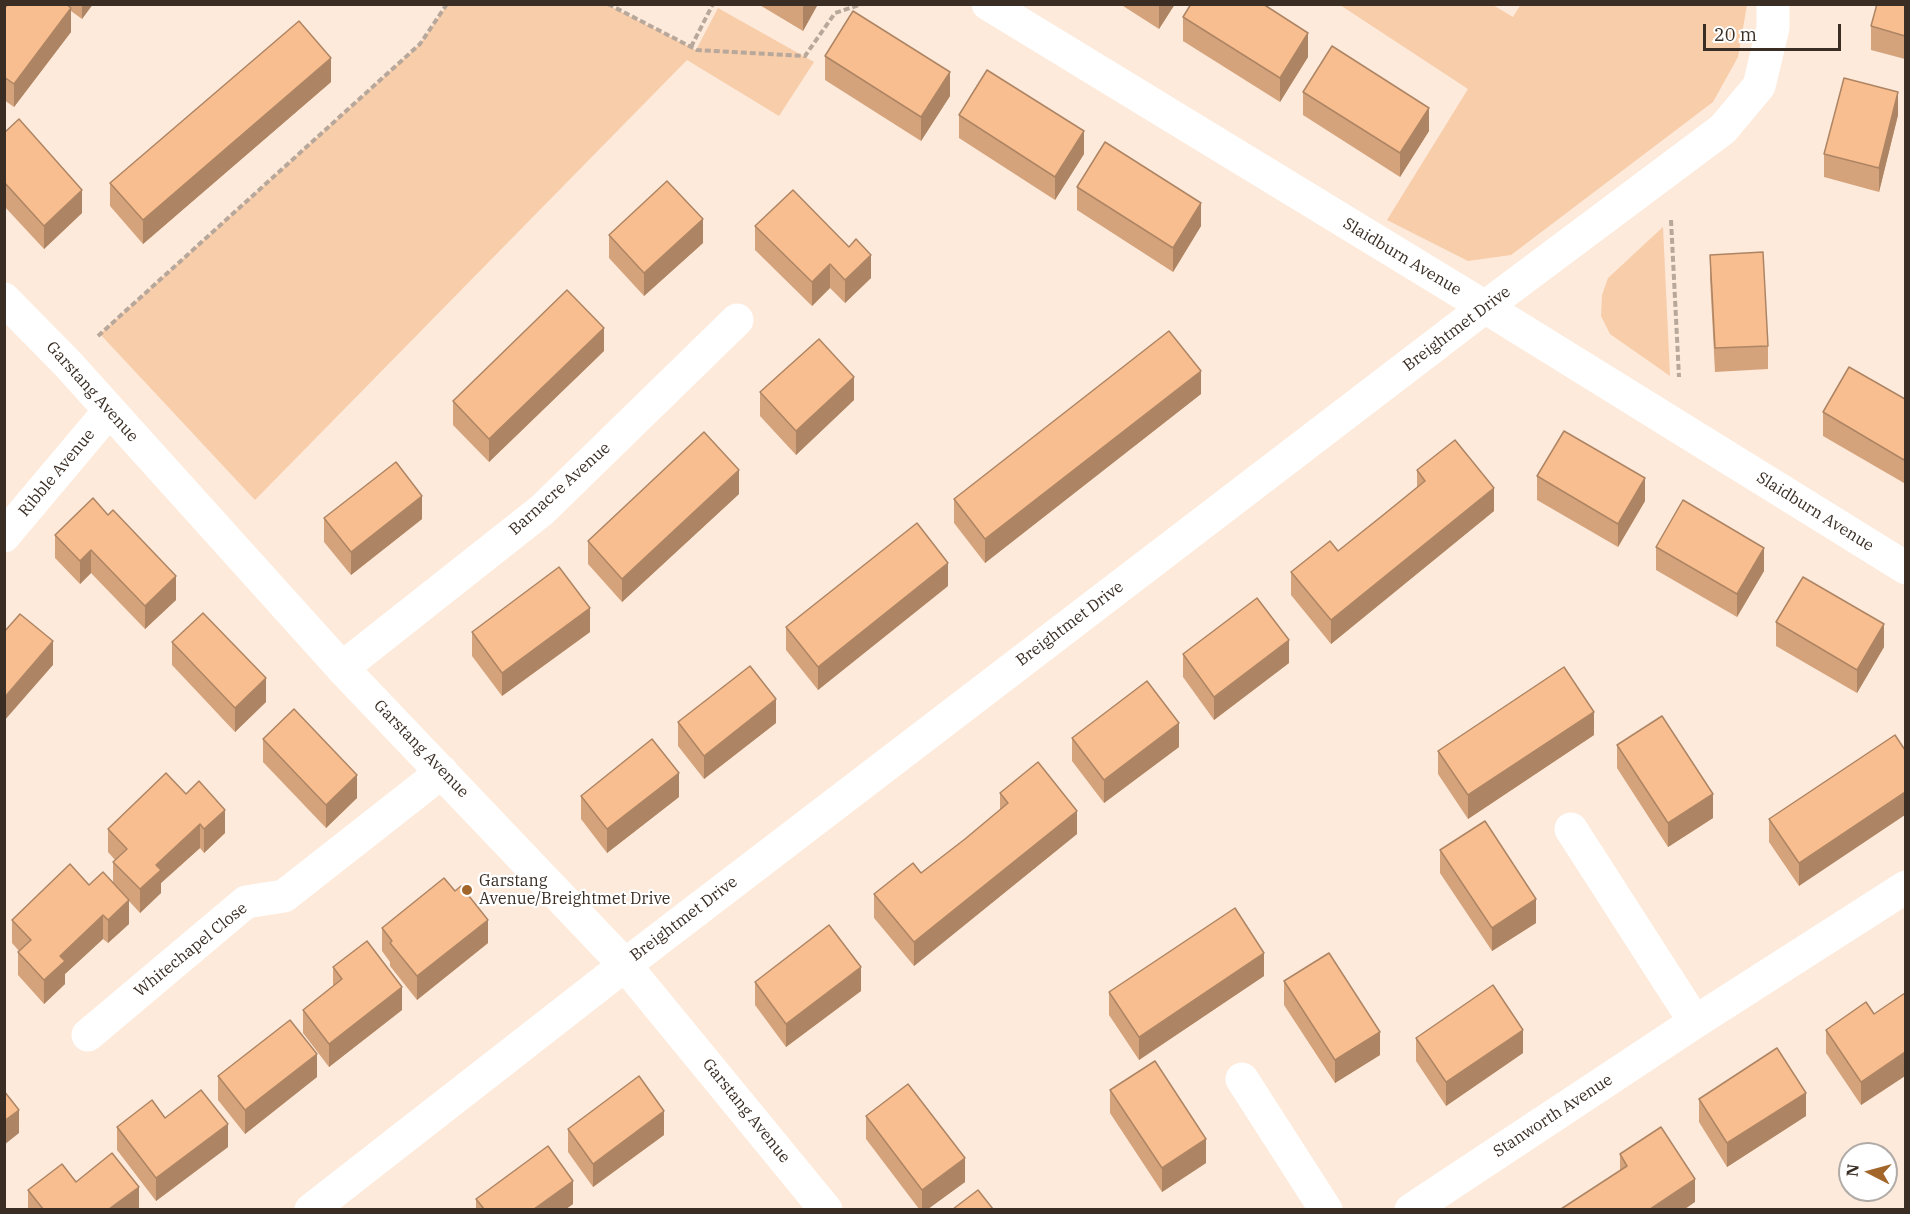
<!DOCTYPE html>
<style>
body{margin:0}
#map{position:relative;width:1910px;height:1214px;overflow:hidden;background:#fdeadb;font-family:"IBM Plex Serif",serif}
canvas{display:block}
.frame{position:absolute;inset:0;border:6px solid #392d24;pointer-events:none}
.north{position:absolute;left:1838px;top:1142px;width:60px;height:60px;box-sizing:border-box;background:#fff;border:2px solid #b0aba7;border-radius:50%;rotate:276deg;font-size:16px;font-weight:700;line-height:24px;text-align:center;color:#392d24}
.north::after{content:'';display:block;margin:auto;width:21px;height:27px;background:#a2652a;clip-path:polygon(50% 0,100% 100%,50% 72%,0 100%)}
.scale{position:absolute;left:1703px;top:24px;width:138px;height:27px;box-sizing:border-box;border:3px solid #392d24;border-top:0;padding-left:8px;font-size:18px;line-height:21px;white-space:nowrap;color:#392d24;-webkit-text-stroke:4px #fff;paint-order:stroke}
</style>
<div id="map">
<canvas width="1910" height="1214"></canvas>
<div class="frame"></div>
<div class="north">N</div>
<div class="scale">20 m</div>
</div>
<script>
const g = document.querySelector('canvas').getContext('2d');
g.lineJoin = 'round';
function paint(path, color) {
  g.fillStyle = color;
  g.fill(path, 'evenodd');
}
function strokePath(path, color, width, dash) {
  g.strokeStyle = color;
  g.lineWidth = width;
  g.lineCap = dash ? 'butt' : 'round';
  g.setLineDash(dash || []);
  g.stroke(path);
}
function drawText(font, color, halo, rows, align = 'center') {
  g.font = font + ' "IBM Plex Serif",serif';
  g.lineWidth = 4.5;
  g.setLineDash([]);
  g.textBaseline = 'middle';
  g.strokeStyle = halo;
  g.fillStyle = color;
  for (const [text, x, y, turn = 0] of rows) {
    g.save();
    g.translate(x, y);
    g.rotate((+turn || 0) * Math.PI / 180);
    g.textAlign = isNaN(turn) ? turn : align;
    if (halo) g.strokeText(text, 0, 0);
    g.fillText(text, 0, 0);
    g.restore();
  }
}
paint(new Path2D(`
 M1521 4 1747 5 1738 57 1713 102 1511 255 1468 261 1387 220 1468 89 1340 5H1493L1513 17Z
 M447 5H608L696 50 718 8 814 62 779 116 687 60 255 500 100 334 420 44Z
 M1663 227 1670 376 1610 334 1601 316 1602 295 1608 278Z`), '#f8cdaa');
strokePath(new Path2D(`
 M608 4 697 50 805 56 835 13 862 4
 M691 47 713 4
 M1671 220 1679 377
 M98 336 420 44 447 4`), '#b8a89b', 4, [6, 3]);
strokePath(new Path2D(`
 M988 4 1485 307 1906 568
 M4 299 67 363 342 668 625 965 826 1210
 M4 536 109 411
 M342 668 542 510 737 320
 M1571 829 1695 1022
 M88 1035 246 902 284 896 442 772
 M1242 1079 1326 1210
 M311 1210 625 965 1485 307 1723 129 1759 86 1773 28V4
 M1411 1210 1695 1022 1906 887`), '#fff', 33);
paint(new Path2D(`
 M8 4H93L82 19 71 11V32L14 107 4 100V9Z
 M758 4H818L803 31Z
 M1120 4H1175L1159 29Z
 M1905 4V59L1871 50V26Z
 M1183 17 1308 57 1280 102 1183 41Z
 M825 56 950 96 921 141 825 80Z
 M331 82 143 244 110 206V183Z
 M1303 92 1429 131 1400 177 1303 115Z
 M959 115 1084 154 1055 200 959 138Z
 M1898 115 1879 192 1824 177V154Z
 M4 133 82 213 44 249 4 206Z
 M1077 187 1201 226 1173 272 1077 210Z
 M755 226 871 278 845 303 830 288 812 306 755 250Z
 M609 235 703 243 644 296 609 258Z
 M1710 255 1768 346V369L1715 372 1710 278Z
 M604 351 489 462 453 425V401Z
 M760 392 854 400 796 455 760 416Z
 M1201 394 985 563 954 523V499Z
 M1905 399 1904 483 1823 436V412Z
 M1417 470 1494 511 1331 644 1291 595V572L1338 551 1417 487Z
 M1537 476 1645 501 1618 547 1537 500Z
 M739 494 622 602 588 564V541Z
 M93 498 176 600 145 629 91 573 80 584 55 558V535Z
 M324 518 422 519 351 575 324 542Z
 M1656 547 1764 571 1737 617 1656 570Z
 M948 586 818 690 786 650V627Z
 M1776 622 1884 647 1857 693 1776 646Z
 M472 632H590L502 696 472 656Z
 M172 642 266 702 235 732 172 665Z
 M1183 654 1289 663 1214 720 1183 677Z
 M678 722 776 723 704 779 678 746Z
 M1594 735 1468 819 1438 774V751Z
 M1895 735 1799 886 1769 842V819Z
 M1072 738 1179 747 1104 803 1072 761Z
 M263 739 357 798 326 828 263 762Z
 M1617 745 1713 818 1668 847 1617 768Z
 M1000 793 1077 834 914 966 874 918V894L921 873 965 839 1000 810Z
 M186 794 225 833 204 853 200 848 161 883V893L140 913 129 901V924L108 943 103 939 65 974V984L44 1004 18 975V952L19 951 12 943V920L89 885 113 884V862L115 860 108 852V829Z
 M581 796 679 797 607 853 581 819Z
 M1440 850 1536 923 1492 951 1440 873Z
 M382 928 488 943 417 1000 390 966V962L382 951Z
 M333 967 402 1010 329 1067 303 1033V1010L333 986Z
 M1264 976 1139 1060 1109 1015V992Z
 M1284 981 1380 1055 1335 1083 1284 1005Z
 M755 982 861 991 786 1047 755 1005Z
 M1905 993V1076L1861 1105 1826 1053V1030L1874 1014Z
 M1416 1038 1523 1053 1446 1106 1416 1061Z
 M218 1076 317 1077 245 1134 218 1100Z
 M1110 1090 1206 1163 1162 1192 1110 1113Z
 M1699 1099 1806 1116 1727 1167 1699 1122Z
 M866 1116 965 1182 928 1209H919L866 1139Z
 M165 1118 228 1147 156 1201 117 1150V1127Z
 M568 1129 664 1135 593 1187 568 1152Z
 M1620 1154 1695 1202 1620 1170Z
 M76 1182 139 1209H28V1190Z
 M476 1199 573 1204 566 1209H476Z`), '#d5a37b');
paint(new Path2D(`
 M82 4H93L82 19Z
 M804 4H818L803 31V7Z
 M1160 4H1175L1159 29V6Z
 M71 8V32L14 107V84Z
 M1308 33V57L1280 102V78Z
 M331 58V82L143 244V220Z
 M950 72V96L921 141V117Z
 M1898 92V115L1879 192V168Z
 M1429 108V131L1400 177V153Z
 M1084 131V154L1055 200V177Z
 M82 190V213L44 249V226Z
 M1201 203V226L1173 272V248Z
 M703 219V243L644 296V273Z
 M871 255V278L845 303V280Z
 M830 264V288L812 306V282Z
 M604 328V351L489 462V439Z
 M1201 371V394L985 563V539Z
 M854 377V400L796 455V431Z
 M1905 457V480L1904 483V460Z
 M739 470V494L622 602V579Z
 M1645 478V501L1618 547V524Z
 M1494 488V511L1331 644V620Z
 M422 496V519L351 575V552Z
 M1764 548V571L1737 617V594Z
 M91 550V573L80 584V561Z
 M948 563V586L818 690V667Z
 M176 576V600L145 629V606Z
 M590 608V632L502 696V673Z
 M1884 624V647L1857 693V670Z
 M1289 640V663L1214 720V697Z
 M53 641V665L4 721V698Z
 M266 678V702L235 732V708Z
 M776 699V723L704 779V756Z
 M1594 712V735L1468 819V795Z
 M1179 723V747L1104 803V780Z
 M679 773V797L607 853V829Z
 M357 775V798L326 828V805Z
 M1905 792V815L1799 886V863Z
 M1713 794V818L1668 847V823Z
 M225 810V833L204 853V829Z
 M1077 811V834L914 966V942Z
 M200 824V848L161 883V893L140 913V889L156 865Z
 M1536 899V923L1492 951V928Z
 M129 900V924L108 943V920Z
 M103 915V939L65 974V984L44 1004V980L60 956Z
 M488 920V943L417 1000V976Z
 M1264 953V976L1139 1060V1037Z
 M861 967V991L786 1047V1024Z
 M402 987V1010L329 1067V1044Z
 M1523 1030V1053L1446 1106V1082Z
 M1380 1032V1055L1335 1083V1060Z
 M1905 1052V1076L1861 1105V1082Z
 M317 1054V1077L245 1134V1110Z
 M1806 1093V1116L1727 1167V1143Z
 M19 1110V1133L4 1145V1121Z
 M664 1111V1135L593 1187V1164Z
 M228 1124V1147L156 1201V1178Z
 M1206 1139V1163L1162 1192V1168Z
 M965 1158V1182L928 1209H922V1190Z
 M1695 1179V1202L1685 1209H1650Z
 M573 1181V1204L566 1209H534Z
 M139 1187V1209H109Z`), '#ae8564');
const building = new Path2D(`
 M8 4H66L71 8 14 84 4 77V9Z
 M1191 4H1263L1308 33 1280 78 1183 17Z
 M1877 4H1905V36L1871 26Z
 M853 11 950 72 921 117 825 56Z
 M299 21 331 58 143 220 110 183Z
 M1332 46 1429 108 1400 153 1303 92Z
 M987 70 1084 131 1055 177 959 115Z
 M1844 78 1898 92 1879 168 1824 154Z
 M19 119 82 190 44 226 4 182V133Z
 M1105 142 1201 203 1173 248 1077 187Z
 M667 181 703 219 644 273 609 235Z
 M793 190 849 247 856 239 871 255 845 280 830 264 812 282 755 226Z
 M1763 252 1768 346 1715 348 1710 255Z
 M567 290 604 328 489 439 453 401Z
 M1169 331 1201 371 985 539 954 499Z
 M819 339 854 377 796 431 760 392Z
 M1849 367 1905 399V457L1904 460 1823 412Z
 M1564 431 1645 478 1618 524 1537 476Z
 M704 432 739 470 622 579 588 541Z
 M1455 440 1494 488 1331 620 1291 572 1330 541 1338 551 1382 516 1425 481 1417 470Z
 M396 462 422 496 351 552 324 518Z
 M93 498 108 515 113 510 176 576 145 606 91 550 80 561 55 535Z
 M1683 500 1764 548 1737 594 1656 547Z
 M917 523 948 563 818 667 786 627Z
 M559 567 590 608 502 673 472 632Z
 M1803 577 1884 624 1857 670 1776 622Z
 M1257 598 1289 640 1214 697 1183 654Z
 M203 613 266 678 235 708 172 642Z
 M20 614 53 641 4 698V632Z
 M750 666 776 699 704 756 678 722Z
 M1564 667 1594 712 1468 795 1438 751Z
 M1147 681 1179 723 1104 780 1072 738Z
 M294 709 357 775 326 805 263 739Z
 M1662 716 1713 794 1668 823 1617 745Z
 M1895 735 1905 750V792L1799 863 1769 819Z
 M652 739 679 773 607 829 581 796Z
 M1038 762 1077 811 914 942 874 894 913 863 921 873 965 839 1008 803 1000 793Z
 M166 773 186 794 199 781 225 810 204 829 200 824 156 865 161 870 140 889 113 862 127 849 108 829Z
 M1485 821 1536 899 1492 928 1440 850Z
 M70 864 89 885 103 872 129 900 108 920 103 915 81 936 60 956 65 961 44 980 18 952 31 940 12 920Z
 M444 878 455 891 461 886 488 920 417 976 390 943 392 941 382 928Z
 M1235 908 1264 953 1139 1037 1109 992Z
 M829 925 861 967 786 1024 755 982Z
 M367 941 402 987 329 1044 303 1010 342 979 333 967Z
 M1329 953 1380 1032 1335 1060 1284 981Z
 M1493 985 1523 1030 1446 1082 1416 1038Z
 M1905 993V1052L1861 1082 1826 1030 1866 1002 1874 1014Z
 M290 1020 317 1054 245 1110 218 1076Z
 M1777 1048 1806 1093 1727 1143 1699 1099Z
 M1155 1061 1206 1139 1162 1168 1110 1090Z
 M639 1076 664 1111 593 1164 568 1129Z
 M908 1084 965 1158 922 1190 866 1116Z
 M201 1090 228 1124 156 1178 117 1127 152 1100 165 1118Z
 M4 1091 19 1110 4 1121Z
 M1661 1127 1695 1179 1650 1209H1561L1627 1166 1620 1154Z
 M548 1146 573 1181 534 1209H484L476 1199Z
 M112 1153 139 1187 109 1209H43L28 1190 62 1164 76 1182Z
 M978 1190 993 1209H953Z`);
paint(building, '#f8be8f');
strokePath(building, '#ae8564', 1.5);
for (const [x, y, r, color] of [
 [467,890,6,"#a2652a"]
]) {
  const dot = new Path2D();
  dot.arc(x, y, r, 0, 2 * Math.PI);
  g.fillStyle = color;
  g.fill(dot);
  strokePath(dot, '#fff', 2);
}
drawText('16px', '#392d24', '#fff', [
 ["Slaidburn Avenue",1402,257,31],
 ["Breightmet Drive",1457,329,-37],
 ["Garstang Avenue",92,392,48],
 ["Ribble Avenue",57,473,-50],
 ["Barnacre Avenue",560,489,-42],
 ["Slaidburn Avenue",1815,512,32],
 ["Breightmet Drive",1070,624,-37],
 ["Garstang Avenue",421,749,46],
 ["Breightmet Drive",684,919,-37],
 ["Whitechapel Close",191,950,-39],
 ["Garstang Avenue",746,1111,51],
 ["Stanworth Avenue",1553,1116,-33]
]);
drawText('16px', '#392d24', '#fff', [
 ["Garstang",479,881],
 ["Avenue/Breightmet Drive",479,899]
], 'left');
</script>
